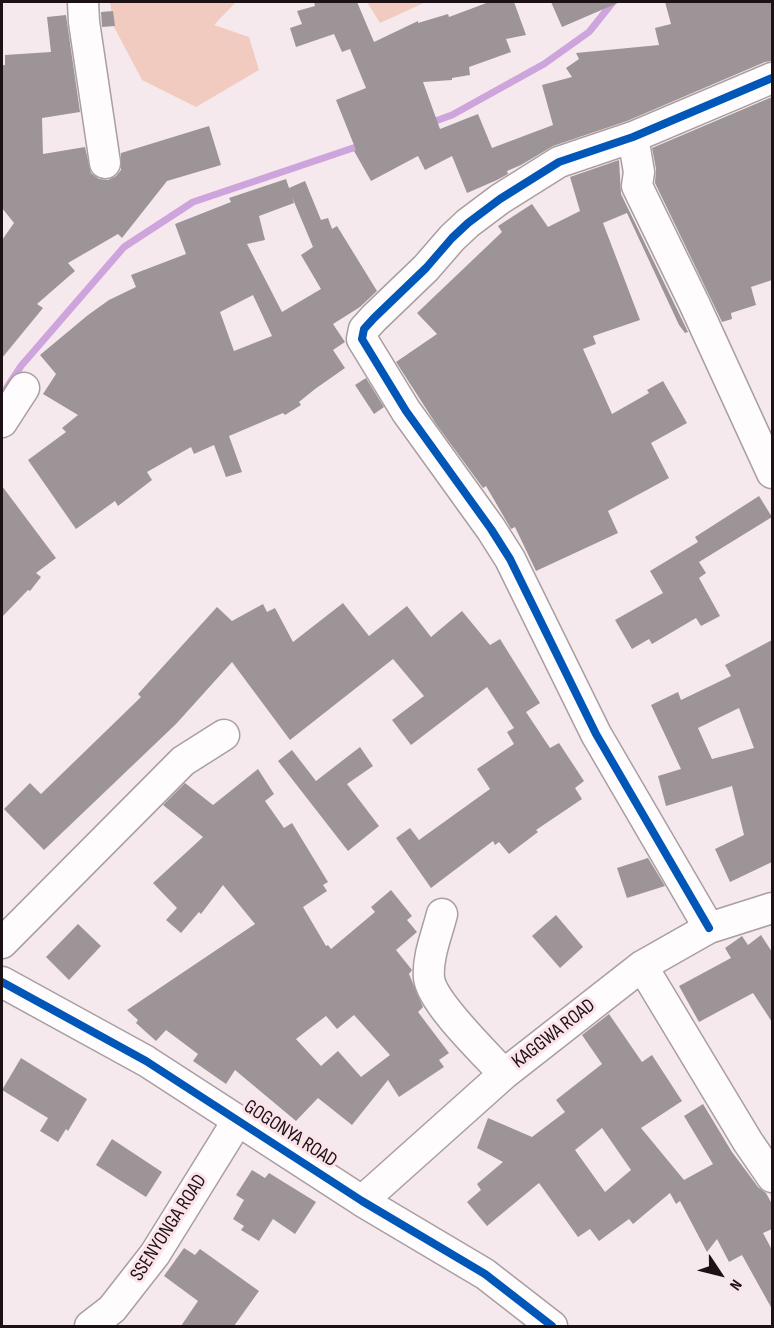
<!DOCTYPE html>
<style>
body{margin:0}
#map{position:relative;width:774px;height:1328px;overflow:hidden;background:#f6e9ed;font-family:"Sofia Sans Condensed",sans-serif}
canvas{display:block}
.frame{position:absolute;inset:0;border:3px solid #1c1215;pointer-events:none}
.north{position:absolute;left:690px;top:1244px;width:60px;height:60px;-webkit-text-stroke:4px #fce3ea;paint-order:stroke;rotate:125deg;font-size:16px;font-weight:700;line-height:24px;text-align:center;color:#1c1215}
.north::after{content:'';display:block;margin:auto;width:21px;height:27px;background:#1c1215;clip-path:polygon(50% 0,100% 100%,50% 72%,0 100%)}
</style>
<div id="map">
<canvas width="774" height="1328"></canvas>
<div class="frame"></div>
<div class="north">N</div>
</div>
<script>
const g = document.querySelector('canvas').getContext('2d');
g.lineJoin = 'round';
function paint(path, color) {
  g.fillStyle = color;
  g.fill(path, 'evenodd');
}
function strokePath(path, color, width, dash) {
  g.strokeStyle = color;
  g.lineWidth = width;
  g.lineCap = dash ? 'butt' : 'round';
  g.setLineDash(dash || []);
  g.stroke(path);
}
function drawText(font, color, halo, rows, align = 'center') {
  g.font = font + ' "Sofia Sans Condensed",sans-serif';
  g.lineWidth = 6;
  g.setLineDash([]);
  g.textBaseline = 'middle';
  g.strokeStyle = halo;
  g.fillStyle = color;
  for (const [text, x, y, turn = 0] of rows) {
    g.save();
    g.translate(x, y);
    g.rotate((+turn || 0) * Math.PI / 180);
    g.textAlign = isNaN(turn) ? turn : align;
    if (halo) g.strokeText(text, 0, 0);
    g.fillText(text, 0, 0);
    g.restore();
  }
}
paint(new Path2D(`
 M110 2H236L214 25 249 37 259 70 196 107 142 80 114 27Z
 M367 2H426L380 23Z`), '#f2cbc0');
strokePath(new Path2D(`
 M430 123 452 115 544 64 589 32 613 2
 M2 395 21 366 124 247 193 202 362 145`), '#cda4db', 7);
paint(new Path2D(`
 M314 2H357L374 42 418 21V23L448 14 449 17 489 2H514L526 35 506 39 511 52 469 67 470 75 452 78V80L423 82 440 129 478 114 492 148 553 125 542 85 572 77 566 68 579 59 576 53 659 45 655 28 671 24 665 2H772V61L765 62 627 121 553 146 521 165 507 171 508 174 497 180 467 193 452 156 425 170 418 156 371 181 354 151 356 150 336 100 366 88 350 49 342 52 334 34 296 47 290 28 302 24 297 11 315 6Z
 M551 2H620L562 27Z
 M113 11 115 26 102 27 101 12Z
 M66 15 80 112 42 118 43 154 85 147 91 173 99 179 108 180 116 176 121 170V153L209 126 221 165 167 181 122 238 118 234 68 263 75 271 37 304 43 308 2 358V240L14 223 2 208V65H5V55L51 52 47 17Z
 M772 97V280L751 287 756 305 731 313 732 319 722 322 655 183 656 169 652 148Z
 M619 160 621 194 688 332 685 333 679 325 627 213 603 223 640 320 593 336 596 344 583 349 612 414 649 393 647 390 663 381 687 423 651 443 669 478 608 511 618 533 536 571 515 527 511 529 486 486 483 488 436 424 396 362 437 334 417 313 502 232 498 226 532 204 548 227 580 211 570 177Z
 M286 179 289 188 305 181 321 220 328 218 332 229 337 226 377 291 360 307 333 324 345 342 333 350 345 368 315 389 299 402 301 405 285 415 283 413 229 436 242 472 226 477 214 445 194 454 191 447 147 472 152 480 118 506 115 501 76 529 28 460 66 432 62 428 78 415 43 394 56 374 40 355 88 315 109 300 136 287 131 275 186 254 175 224 231 202 229 198ZM292 197 313 247 301 255 321 289 282 312 247 244 265 240 259 216 294 203ZM253 295 272 336 234 351 220 312Z
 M366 378 384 407 374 414 355 385Z
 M2 486 56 558 36 573 41 577 30 591 28 590 2 617Z
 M759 496 772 517 699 562 706 573 699 578 720 616 701 626 696 618 652 644 649 639 632 649 615 620 663 593 650 571 698 542 695 537Z
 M343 603 369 636 407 606 431 637 462 611 490 645 500 639 540 703 526 712 550 748 559 743 584 781 575 788 582 799 536 830 538 832 509 854 499 842 495 845 493 841 431 888 396 838 410 828 419 840 490 789 477 769 514 744 507 732 514 728 487 687 411 745 392 720 424 696 393 659 290 740 232 662 176 724 44 850 4 809 30 783 41 794 141 697 138 694 217 607 232 621 263 604 267 612 275 608 293 642Z
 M772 640V862L730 882 715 849 744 835 732 786 666 806 658 776 681 769 651 705 678 692 681 700 731 676 725 665ZM739 708 754 748 712 759 698 728Z
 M360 747 373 766 347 784 379 826 348 851 278 761 292 750 316 781Z
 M258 769 274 794 265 801 284 828 292 823 328 882 323 885 327 891 303 907 326 946 328 945 331 949 375 912 371 907 391 890 412 916 407 920 417 932 396 950 412 970 409 974 423 1007 418 1012 449 1053 439 1060 444 1067 399 1097 388 1080 352 1125 318 1098 296 1121 235 1070 226 1084 193 1061 198 1054 166 1030 156 1041 136 1023 138 1020 127 1010 255 924 223 885 201 914 199 912 181 933 166 920 177 908 153 883 203 837 163 805 185 783 213 805ZM354 1015 390 1055 361 1077 338 1051 321 1066 296 1039 326 1016 337 1029Z
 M648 858 665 886 627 898 617 868Z
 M556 915 583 947 560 968 532 936Z
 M78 924 101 946 69 980 46 957Z
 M761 935 772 952V1022L753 993 699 1022 679 986 731 958 725 948 742 936 748 945Z
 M609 1014 642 1062 652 1055 682 1101 641 1128 684 1180 713 1164 684 1116 703 1104 732 1152 758 1187 766 1193 772 1204V1229L763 1233 772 1250V1309L742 1255 729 1262 717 1239 707 1252 680 1201 676 1204 670 1193 633 1224 629 1219 599 1241 590 1229 578 1237 539 1183 487 1226 467 1202 481 1190 477 1184 503 1162 477 1148 488 1118 532 1137 565 1112 556 1100 602 1064 582 1035ZM602 1128 631 1170 605 1192 575 1150Z
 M21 1058 87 1099 68 1131 66 1129 58 1142 40 1131 48 1118 2 1090Z
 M112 1139 162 1172 146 1197 96 1165Z
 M252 1170 265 1178 269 1173 316 1202 295 1234 273 1219 259 1241 241 1230 244 1226 233 1219 244 1200 236 1195Z
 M184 1248 195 1255 200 1249 259 1291 234 1326H181L198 1301 164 1276Z`), '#9d9498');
const minor = new Path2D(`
 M83 2 84 22 105 163
 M633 137 639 172 637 186 694 303 772 473
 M2 422 24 388
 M442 914C437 934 427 958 429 978 432 1003 486 1054 504 1074
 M709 928 596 734 510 559 491 529 406 411 362 339 364 329 374 318 426 268 452 238 468 223 500 199 559 162 633 137 772 78
 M2 943 183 761 224 735
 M642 966 748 1142 772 1177
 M2 982 146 1061 362 1201 485 1274 552 1326
 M362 1201 504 1074 642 966 709 928 772 908
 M90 1326 112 1309 155 1254 238 1120`);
strokePath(minor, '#a99ea1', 33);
strokePath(minor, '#fefcfc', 30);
strokePath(new Path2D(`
 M709 928 596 734 510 559 491 529 406 411 362 339 364 329 374 318 426 268 452 238 468 223 500 199 559 162 633 137 772 78
 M2 982 146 1061 362 1201 485 1274 552 1326`), '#0057b8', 8);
drawText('20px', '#1c1215', '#fce3ea', [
 ["KAGGWA ROAD",554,1034,-38],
 ["GOGONYA ROAD",290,1134,33],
 ["SSENYONGA ROAD",169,1228,-57]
]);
</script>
